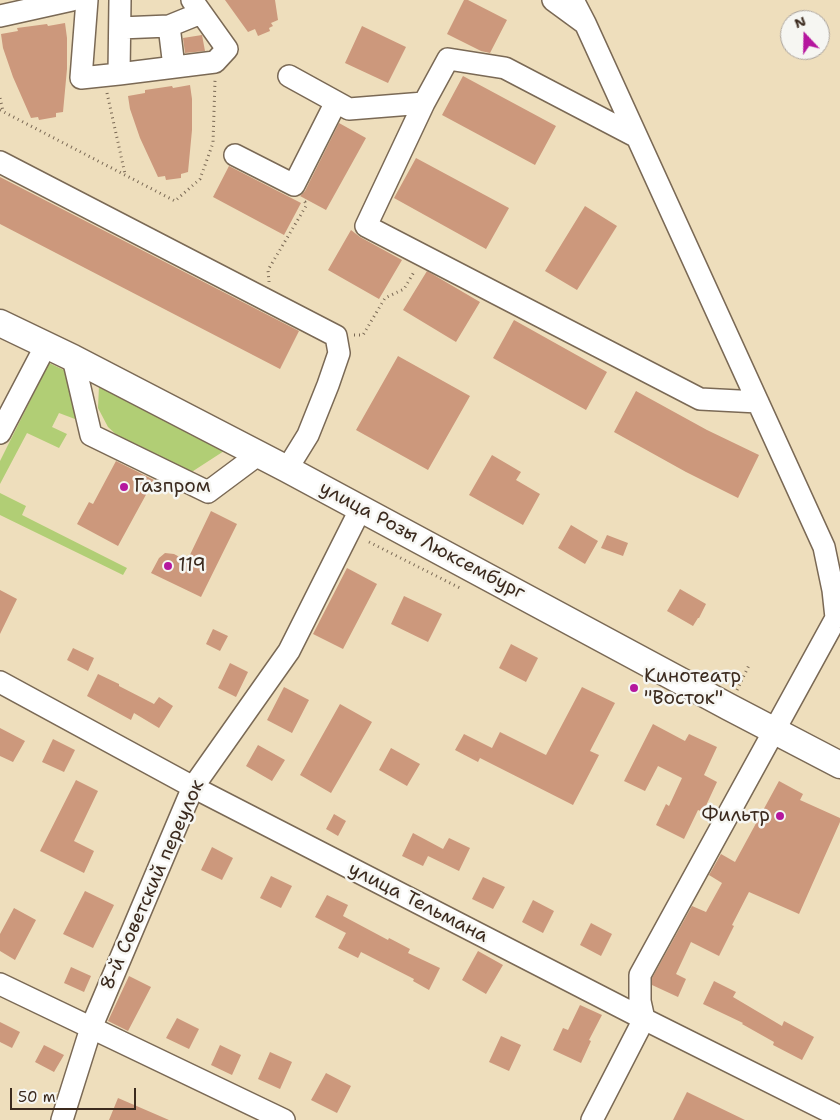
<!DOCTYPE html>
<meta charset="utf-8">
<style>
body{margin:0}
#map{position:relative;width:840px;height:1120px;overflow:hidden;background:#eedebc;font-family:"Shantell Sans",sans-serif}
canvas{display:block}
.north{position:absolute;left:780px;top:10px;width:50px;height:50px;box-sizing:border-box;background:#f6f6f2;border:1px solid #aba49d;border-radius:50%;rotate:339deg;font-size:14px;font-weight:700;line-height:20px;text-align:center;color:#3b2a1e}
.north::after{content:'';display:block;margin:auto;width:18px;height:22px;background:#b5179e;clip-path:polygon(50% 0,100% 100%,50% 72%,0 100%)}
.scale{position:absolute;left:10px;top:1088px;width:126px;height:22px;box-sizing:border-box;border:2px solid #3b2a1e;border-top:0;padding-left:6px;font-size:15px;line-height:18px;white-space:nowrap;color:#3b2a1e;-webkit-text-stroke:4px #f6f6f2;paint-order:stroke}
</style>
<div id="map">
<canvas width="840" height="1120"></canvas>
<div class="north">N</div>
<div class="scale">50 m</div>
</div>
<script>
const g = document.querySelector('canvas').getContext('2d');
g.lineJoin = 'round';
function paint(path, color) {
  g.fillStyle = color;
  g.fill(path, 'evenodd');
}
function strokePath(path, color, width, dash) {
  g.strokeStyle = color;
  g.lineWidth = width;
  g.lineCap = dash ? 'butt' : 'round';
  g.setLineDash(dash || []);
  g.stroke(path);
}
function drawText(font, color, halo, rows, align = 'center') {
  g.font = font + ' "Shantell Sans",sans-serif';
  g.lineWidth = 5;
  g.setLineDash([]);
  g.textBaseline = 'middle';
  g.strokeStyle = halo;
  g.fillStyle = color;
  for (const [text, x, y, turn = 0] of rows) {
    g.save();
    g.translate(x, y);
    g.rotate((+turn || 0) * Math.PI / 180);
    g.textAlign = isNaN(turn) ? turn : align;
    if (halo) g.strokeText(text, 0, 0);
    g.fillText(text, 0, 0);
    g.restore();
  }
}
paint(new Path2D(`
 M49 363 66 371 78 412 75 419 59 413 52 427 67 434 59 448 27 433 0 484V461Z
 M99 386 224 451 187 475 121 439 108 427 98 408Z
 M0 493 26 506 22 515 127 568 123 575 0 515Z`), '#b1ce75');
paint(new Path2D(`
 M225 0H275L278 20 271 23 273 26 269 28 270 31 258 36 255 29 248 32Z
 M464 0H468L507 20 490 53 481 51 447 34Z
 M65 23 67 38V69L63 112 56 113V117L39 120 38 117 31 118 13 77 3 48 1 34 18 31 17 28 47 24 48 26Z
 M362 26 406 47 388 83 345 63Z
 M202 35 205 51 185 53 183 38Z
 M463 76 556 126 535 165 442 115Z
 M190 85 192 99V130L188 172 181 174V178L166 180 165 176 158 177 140 138 130 109 128 96 145 93V90L172 86 173 88Z
 M339 123 366 138 326 210 300 196 305 191Z
 M416 158 509 208 486 249 394 198Z
 M229 166 301 203 284 235 213 197Z
 M0 177 299 331 280 369 0 224Z
 M585 206 617 226 577 290 545 271Z
 M351 230 360 237 402 260 379 299 328 270Z
 M427 271 480 302 456 342 403 310Z
 M514 320 607 372 586 410 493 358Z
 M398 356 470 396 428 470 356 430Z
 M636 391 707 430 759 455 738 498 686 472 614 432Z
 M492 455 521 472 516 480 540 494 523 525 469 495Z
 M116 461 154 480 118 546 77 524 89 502 93 504Z
 M211 511 237 524 201 597 151 573 159 558 165 553 174 554 187 561Z
 M571 525 598 541 585 564 558 548Z
 M607 535 628 543 623 556 601 548Z
 M347 568 377 584 343 649 313 634Z
 M680 589 706 604 699 618H698L693 626 667 611Z
 M0 590 17 599 0 634Z
 M404 596 442 614 428 642 391 624Z
 M213 629 228 636 220 651 206 644Z
 M511 644 538 658 526 682 499 668Z
 M73 648 94 658 88 671 67 660Z
 M230 663 248 672 236 697 218 688Z
 M98 674 119 684V686L154 704 159 697 173 706 159 728 134 713 131 720 87 696Z
 M284 687 309 700 292 733 267 720Z
 M582 687 615 703 590 751 599 755 573 805 480 758 478 762 455 750 464 734 492 748 500 732 546 755Z
 M340 704 372 722 331 793 300 775Z
 M653 724 685 741 689 734 717 747 704 775 717 782 703 812 698 810 684 839 656 825 666 804 669 806 682 778 658 766 645 791 624 781Z
 M0 728 25 741 13 762 0 756Z
 M53 739 75 750 64 772 42 762Z
 M258 745 285 760 272 781 246 766Z
 M391 748 420 764 407 786 379 770Z
 M76 780 98 791 74 841 94 851 84 873 40 851Z
 M779 781 803 794 800 800 840 818V822L799 914 749 892 732 925 734 926 719 956 691 942 676 974 686 979 678 997 652 985V978L692 906 706 912 722 883 709 875 721 854 735 862Z
 M334 814 346 821 338 836 326 829Z
 M413 833 443 849 449 838 470 848 459 871 428 856 423 866 402 856Z
 M212 847 233 858 222 880 201 870Z
 M271 876 292 886 281 908 260 898Z
 M483 877 505 887 493 909 472 899Z
 M85 891 114 905 93 948 63 934Z
 M327 895 348 905 343 916 388 940 389 938 410 949 408 953 440 968 429 990 413 981 414 979 361 952 358 958 338 948 346 933 315 917Z
 M533 900 554 911 543 933 522 922Z
 M14 908 36 920 15 960 0 951V934Z
 M591 923 612 934 601 956 580 945Z
 M478 951 503 965 486 994 462 980Z
 M71 967 91 976 84 992 64 983Z
 M129 976 151 987 128 1031 108 1021Z
 M714 981 736 992 733 997 782 1026 784 1021 814 1037 802 1060 773 1045 774 1042 742 1024 743 1023 703 1004Z
 M580 1005 602 1015 589 1040 591 1041 581 1063 553 1050 563 1028 568 1030Z
 M177 1018 199 1029 189 1049 166 1038Z
 M0 1022 20 1032 12 1048 0 1042Z
 M501 1036 521 1045 509 1071 489 1062Z
 M44 1045 64 1055 54 1072 35 1062Z
 M220 1045 241 1055 232 1075 211 1065Z
 M270 1052 292 1062 280 1089 258 1079Z
 M326 1073 351 1086 337 1113 311 1100Z
 M687 1092 745 1120H673Z
 M118 1098 169 1120H109Z`), '#cc987c');
const minor = new Path2D(`
 M87 0 81 78 119 74
 M120 0 119 74 215 62 227 49 192 0
 M553 0 583 22
 M573 0 585 23 824 547 833 590 836 618
 M0 16 72 0
 M169 26 174 67
 M120 28 169 26 201 13
 M289 76 349 109 424 103 366 226 700 399 758 402
 M424 103 448 59 505 68 637 137
 M235 155 294 185 336 102
 M0 162 336 336 339 353 328 385 308 435 287 469
 M73 358 91 435 208 492 259 454
 M0 433 46 345
 M0 682 193 787 644 1019 840 1117
 M0 984 284 1120
 M62 1120 91 1028 193 787 289 651 361 508
 M592 1120 644 1019 640 1001V975L836 618 840 616`);
const major = new Path2D(`
 M0 323 73 358 287 469 729 707 840 765`);
strokePath(minor, '#7a6955', 24);
strokePath(major, '#7a6955', 29);
strokePath(new Path2D(`
 M107 93 125 174
 M0 98 3 111
 M0 110 175 201 200 179 213 143 215 80
 M269 282 268 270 306 206 305 202 302 201
 M354 335H363L385 298 404 289 414 272
 M369 542 462 589
 M737 690 750 663`), '#7a6955', 3, [1, 4]);
strokePath(minor, '#fff', 21);
strokePath(major, '#fff', 26);
for (const [x, y, r, color] of [
 [124,487,5,"#b5179e"],
 [168,566,5,"#b5179e"],
 [634,688,5,"#b5179e"],
 [780,816,5,"#b5179e"]
]) {
  const dot = new Path2D();
  dot.arc(x, y, r, 0, 2 * Math.PI);
  g.fillStyle = color;
  g.fill(dot);
  strokePath(dot, '#f6f6f2', 2);
}
drawText('19px', '#3b2a1e', '#f6f6f2', [
 ["Газпром",134,487],
 ["119",178,566],
 ["Кинотеатр",644,677],
 ["\"Восток\"",644,699],
 ["Фильтр",770,816,"right"]
], 'left');
drawText('19px', '#3b2a1e', '#f6f6f2', [
 ["улица Розы Люксембург",422,541,28],
 ["8-й Советский переулок",153,885,-66],
 ["улица Тельмана",418,903,27]
]);
</script>
